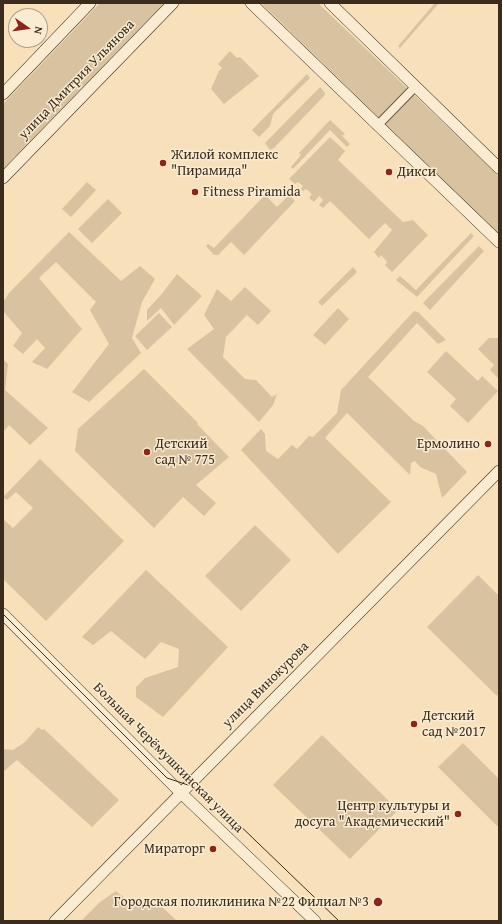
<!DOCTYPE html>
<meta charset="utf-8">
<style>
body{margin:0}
#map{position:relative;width:502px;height:924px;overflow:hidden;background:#f8e1ba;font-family:"Gentium Book Plus",serif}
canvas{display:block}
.frame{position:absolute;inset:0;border:4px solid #3b2d1d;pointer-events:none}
.north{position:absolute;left:8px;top:8px;width:40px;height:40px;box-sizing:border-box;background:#faecd2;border:1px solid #aea08a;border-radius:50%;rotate:103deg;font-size:11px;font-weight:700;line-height:16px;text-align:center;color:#3b2d1d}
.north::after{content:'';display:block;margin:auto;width:14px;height:18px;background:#8f2418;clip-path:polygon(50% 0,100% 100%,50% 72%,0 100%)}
</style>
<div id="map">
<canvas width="502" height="924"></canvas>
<div class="frame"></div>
<div class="north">N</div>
</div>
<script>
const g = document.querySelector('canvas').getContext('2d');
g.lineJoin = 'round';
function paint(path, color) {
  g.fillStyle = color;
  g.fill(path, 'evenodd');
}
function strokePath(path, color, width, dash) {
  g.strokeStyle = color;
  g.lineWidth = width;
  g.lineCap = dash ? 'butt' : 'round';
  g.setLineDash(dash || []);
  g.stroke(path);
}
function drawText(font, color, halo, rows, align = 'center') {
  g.font = font + ' "Gentium Book Plus",serif';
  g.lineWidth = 3;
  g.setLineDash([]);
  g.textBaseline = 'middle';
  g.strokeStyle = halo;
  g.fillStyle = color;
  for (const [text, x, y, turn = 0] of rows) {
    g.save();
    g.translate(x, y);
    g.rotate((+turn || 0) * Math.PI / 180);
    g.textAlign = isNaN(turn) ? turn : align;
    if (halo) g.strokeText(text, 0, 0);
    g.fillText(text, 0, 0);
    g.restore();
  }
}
paint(new Path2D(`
 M100 3H165L3 169V104Z
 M261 3H318L499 176V234Z
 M435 3H439L400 48 398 46Z
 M230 51 237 58 240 57 259 76 224 104 211 89 219 71 222 68 218 64Z
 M307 74 310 78 273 114 270 126 259 137 252 130Z
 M320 87 325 93 324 96 274 148 270 150 265 143Z
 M330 120 345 134 342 136 350 144 347 147 330 130 293 169 291 167 301 155 299 153Z
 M330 137 345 151 338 160 403 222 413 220 428 235 392 272 385 265 387 262 381 255 379 258 374 252 392 230 385 223 369 239 330 201 323 208 319 205 323 200 319 196 314 202 309 198 312 194 306 189 303 191 301 189 303 186 298 182 295 184 289 179Z
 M87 182 96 190 71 217 62 209Z
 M265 195 277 207 289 195 295 201 244 255 231 242 218 255H214L206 246 208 244 214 248Z
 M108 199 122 213 92 243 78 229Z
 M69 232 121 281 140 266 155 279 142 302 132 338 141 353 89 402 72 392 109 344 90 310 96 302 56 262 39 278 82 329 47 369 32 362 45 348 37 339 23 354 13 346 22 333 3 311V302L9 293Z
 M471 233 474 236 417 297 396 280 400 276 416 290Z
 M479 246 484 251 430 310 423 303Z
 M353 267 357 272 322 306 318 302Z
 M177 274 202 296 174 325 161 308 147 321V310L160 296Z
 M245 287 271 311 258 325 247 315 226 337 223 357 245 379 256 380 272 397 277 394 273 405 259 422 187 349 214 329 204 315 217 289 231 301Z
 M338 308 349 319 325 345 313 335Z
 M414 311 418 312 446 340 438 344 417 323 368 377 414 421 423 426 467 472 442 498 436 474 420 467 415 461 411 463 410 475 347 413 325 438 391 502 338 554 241 450 261 429 265 434 266 451 278 459 292 445 297 449 309 436 313 437 337 413 341 390Z
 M159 313 172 327 147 350 135 336Z
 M489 338H499V379L490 370 494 365 478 349Z
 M446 351 478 381 482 376 498 391 468 423 450 406 456 399 427 372Z
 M3 359 8 364 5 390 48 428 30 445 9 425 3 432Z
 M144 369 198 423 197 424 229 457 196 485 216 503 204 516 183 497 154 528 75 451 78 429Z
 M40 459 124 541 46 621 3 579V519L13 528 33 508 16 492 7 500 3 497Z
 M255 525 291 560 241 611 205 576Z
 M146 570 228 647 163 717 136 697V687L145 678 178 667 179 649 161 642 145 659 111 631 93 645 82 637Z
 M478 575 499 596V694L497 696 427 627Z
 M38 727 42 730 44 729 119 800 92 827 17 760 3 772V749L13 750 25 742Z
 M322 735 398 810 350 859 273 785Z
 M463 743 499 779V828L438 767Z
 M116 891 126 899 138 901 151 902 163 908 177 921H81L100 902Z`), '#d8c29f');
const street = new Path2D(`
 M377 126 415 87`);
const secondary = new Path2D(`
 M251 3 499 242
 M330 3 499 168
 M3 94 90 3
 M3 178 173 3
 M3 614 181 793 315 921
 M55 921 499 471`);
strokePath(street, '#6a5a44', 10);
strokePath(secondary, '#3b2d1d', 12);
strokePath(street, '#faecd2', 8);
strokePath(secondary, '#faecd2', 11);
strokePath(new Path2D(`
 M3 614 167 778 203 790 339 921`), '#3b2d1d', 1);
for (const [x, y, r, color] of [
 [163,163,4,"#8f2418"],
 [389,172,4,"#8f2418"],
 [195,192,4,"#8f2418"],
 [488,444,4,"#8f2418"],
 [147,452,4,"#8f2418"],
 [414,724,4,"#8f2418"],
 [458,814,4,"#8f2418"],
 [213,849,4,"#8f2418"],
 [378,902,5,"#8f2418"]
]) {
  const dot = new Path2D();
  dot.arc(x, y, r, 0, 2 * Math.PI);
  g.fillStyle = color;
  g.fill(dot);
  strokePath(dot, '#faecd2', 1.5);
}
drawText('14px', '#3b2d1d', '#faecd2', [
 ["улица Дмитрия Ульянова",77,80,-46],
 ["улица Винокурова",266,685,-45],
 ["Большая Черёмушкинская улица",168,758,45]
]);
drawText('14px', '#3b2d1d', '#faecd2', [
 ["Жилой комплекс",171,155],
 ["\"Пирамида\"",171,171],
 ["Дикси",397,172],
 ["Fitness Piramida",203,192],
 ["Детский",155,444],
 ["сад № 775",155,460],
 ["Ермолино",480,444,"right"],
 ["Детский",422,716],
 ["сад №2017",422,732],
 ["Центр культуры и",450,806,"right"],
 ["досуга \"Академический\"",450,822,"right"],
 ["Мираторг",205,849,"right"],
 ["Городская поликлиника №22 Филиал №3",369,902,"right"]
], 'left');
</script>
